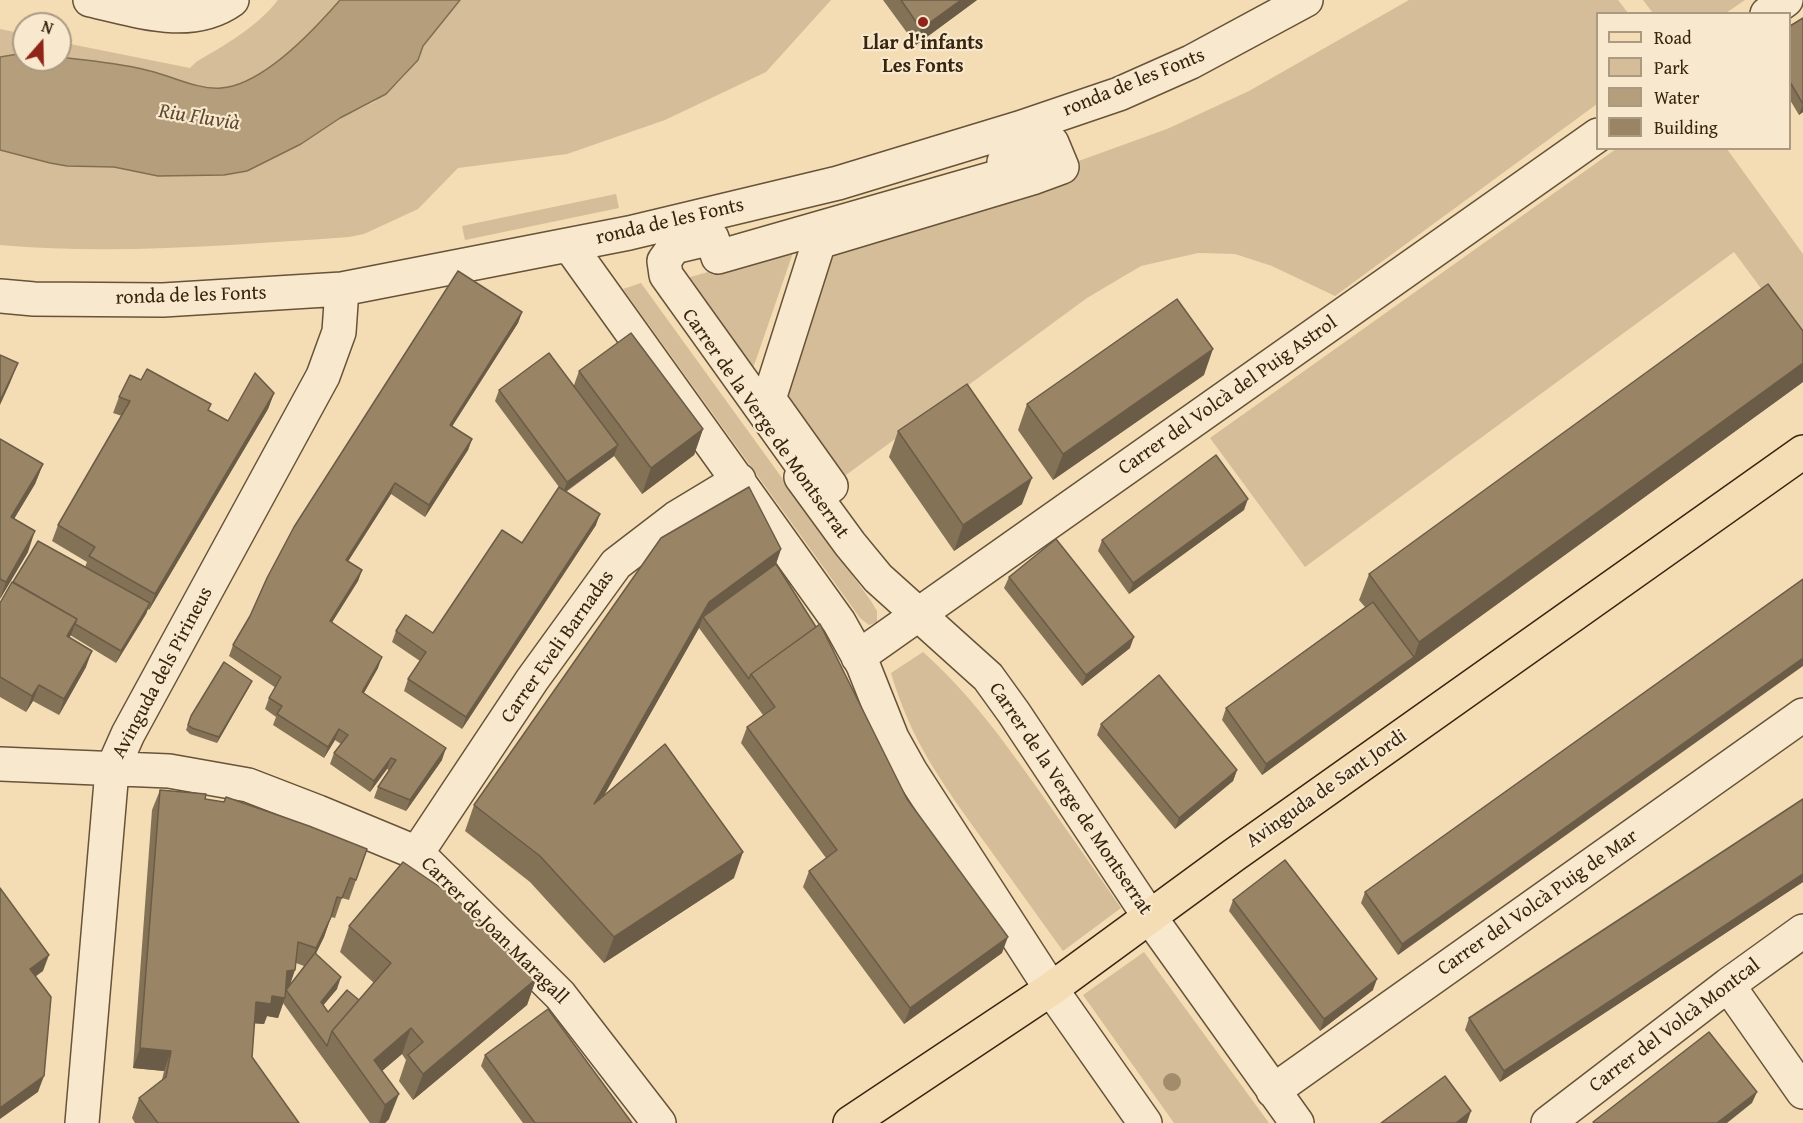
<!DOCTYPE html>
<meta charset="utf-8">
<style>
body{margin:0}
#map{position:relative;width:1803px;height:1123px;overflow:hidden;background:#f4dcb4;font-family:"Gentium Book Plus",serif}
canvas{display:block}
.legend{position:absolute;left:1596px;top:12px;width:195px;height:138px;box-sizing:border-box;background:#f8e8ce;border:2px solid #ab9a82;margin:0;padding:8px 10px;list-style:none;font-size:18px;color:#37250f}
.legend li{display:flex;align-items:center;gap:12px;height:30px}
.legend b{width:30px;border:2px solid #ab9a82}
.north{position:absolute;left:12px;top:12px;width:60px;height:60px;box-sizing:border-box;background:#f8e8ce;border:2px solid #ab9a82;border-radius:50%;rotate:20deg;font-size:16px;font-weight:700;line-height:24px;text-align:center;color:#37250f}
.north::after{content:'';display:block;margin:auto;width:21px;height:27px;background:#8f2418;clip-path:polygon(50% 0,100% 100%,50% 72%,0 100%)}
</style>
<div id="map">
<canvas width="1803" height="1123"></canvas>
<ul class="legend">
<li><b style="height:8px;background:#f4dcb4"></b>Road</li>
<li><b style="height:16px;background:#d4bd98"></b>Park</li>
<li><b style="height:16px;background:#b49e7c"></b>Water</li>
<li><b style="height:16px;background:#998465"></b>Building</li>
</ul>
<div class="north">N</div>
</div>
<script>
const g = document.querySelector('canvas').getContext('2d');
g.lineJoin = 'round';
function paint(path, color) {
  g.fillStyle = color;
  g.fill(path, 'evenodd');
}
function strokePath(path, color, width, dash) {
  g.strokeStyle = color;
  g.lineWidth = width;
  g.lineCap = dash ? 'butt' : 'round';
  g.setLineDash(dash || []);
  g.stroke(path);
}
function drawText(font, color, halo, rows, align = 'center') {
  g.font = font + ' "Gentium Book Plus",serif';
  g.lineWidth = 4.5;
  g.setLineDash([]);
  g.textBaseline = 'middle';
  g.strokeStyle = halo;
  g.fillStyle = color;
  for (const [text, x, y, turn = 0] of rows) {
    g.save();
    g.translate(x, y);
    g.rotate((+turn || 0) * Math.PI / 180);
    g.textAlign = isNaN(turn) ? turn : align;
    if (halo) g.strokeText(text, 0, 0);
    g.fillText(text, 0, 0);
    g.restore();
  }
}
paint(new Path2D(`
 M278 0H340C314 30 263 85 221 88 198 90 172 76 150 71 121 63 90 61 60 57V42L190 68 196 62C225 45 257 27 278 0Z
 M460 0H831L766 72 665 120 567 154 458 168 418 209 364 234 349 237C232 245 117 255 0 245V150L50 163 68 166 114 167 158 176 224 175 247 171 301 144 340 118 374 102 397 84 418 60 423 46Z
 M1409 0H1618L1628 13 1598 14 1597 104 1335 296 1272 266 1235 254 1198 253 1141 266 1087 298 831 486 769 399 819 242 1062 167 1167 129 1249 91Z
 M1643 0H1745L1726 13H1653Z
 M0 29 24 34V53L0 57Z
 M1616 149H1727L1803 254V345L1734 252 1305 567 1210 438Z
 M616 194 619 208 465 240 462 226Z
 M795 247 750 377 680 280Z
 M641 283 871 601 877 611V622L869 625 860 618 623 289Z
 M923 652C969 693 1004 741 1040 792 1067 830 1094 869 1121 908L1063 951C1036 914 1010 877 983 840 942 783 911 741 891 673Z
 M1144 952 1269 1123H1174L1083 995Z`), '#d4bd98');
const water = new Path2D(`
 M340 0H460L423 46 418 60 386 94 340 118 301 144 247 171 224 175 158 176 114 167 67 166 50 163 0 150V57L24 53V60H60V57C90 61 121 63 150 71 172 76 198 90 221 88 263 85 314 30 340 0Z`);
paint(water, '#b49e7c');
strokePath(water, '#826e50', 1.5);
const street = new Path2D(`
 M90 0C136 10 190 30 232 0
 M1767 14 1786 0
 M1052 143 1062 167 1032 178 819 242 769 399 831 486 822 493 666 275 664 261 674 247 712 238 718 257 1004 175 1007 170 1004 162Z
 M569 245 839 622 863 665 892 738 911 772 1051 989 1145 1123
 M0 296 34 299 163 300 342 289 629 233 838 183 1019 128 1119 94 1191 62 1306 0
 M801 477 850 544 878 578 988 677 1014 713 1149 916 1297 1123
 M858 657 1598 135
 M0 764 169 771 248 785 318 812 417 853 560 995 659 1123
 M417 853 532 680 616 564 676 518 739 480
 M1728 985 1803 1092
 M1273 1091 1803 715
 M82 1123 112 770 128 734 323 376 339 332 342 289
 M1548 1123 1728 985 1803 931`);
const primary = new Path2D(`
 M850 1123 1051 989 1234 855 1803 452`);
strokePath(street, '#665338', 36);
strokePath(primary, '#37250f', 36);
strokePath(street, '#f8e8ce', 33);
strokePath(primary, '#f4dcb4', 33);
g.fillStyle = '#a28c6c';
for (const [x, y] of [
 [1172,1082]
]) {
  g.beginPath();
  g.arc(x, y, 9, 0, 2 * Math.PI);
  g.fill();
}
paint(new Path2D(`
 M883 0H977L916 45Z
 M1803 18V112L1799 115 1790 100V26Z
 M522 312 518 323 452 426 472 439 468 450 425 517 391 494 348 561 362 570 358 581 332 622 378 668 364 693 442 760 406 811 374 798 378 787 389 770 387 769 370 792 330 764 334 753 341 744 335 740 324 758 273 725 276 717 265 709 269 698 276 688 229 656 233 645Z
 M579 371 703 429 694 455 642 494 614 456 566 492 596 525 462 729 404 691 408 679 420 661 392 642 396 631 433 633 522 543 559 487 495 401 499 390 574 385Z
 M1204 375 1053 480 1018 430 1027 404Z
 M141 380 211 404 208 410 228 421 274 393 268 409 149 610 148 609 146 614 116 663 70 635 69 637 86 667 59 715 33 701 26 712 0 697V603L85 567 87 562 52 541 58 525 122 416 113 413 119 397Z
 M1803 382 1262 775 1222 720 1226 708 1365 607 1359 600 1369 574Z
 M898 431 1022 504 954 551 889 457Z
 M0 439 43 464 35 484 14 519 28 552 0 599Z
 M1244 510 1129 594 1098 551 1102 540Z
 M661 538 781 549 776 564 907 799 1002 953 904 1024 803 887 809 871 826 858 741 743 747 727 763 715 699 628 604 795 734 878 604 963 530 882 465 831 474 805Z
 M1009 577 1130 648 1082 686 1004 588Z
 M1803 579 1398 955 1361 903 1365 892Z
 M249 687 217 743 190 734 186 730 191 716Z
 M1101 724 1237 770 1233 781 1175 829 1097 735Z
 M160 790 205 799 367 849 349 900 342 898 335 918 331 917 324 937 316 953 337 989 323 1005 328 1012 359 1000 374 983 340 952 349 926 536 979 527 1005 413 1100 399 1081 406 1060 402 1054 382 1071 389 1119 385 1123H370L283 1003 278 1018 267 1016 264 1024 254 1023 252 1057 299 1123H135L132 1118 139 1098 162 1080 164 1071 133 1068 152 810ZM296 963 304 966 290 985Z
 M1803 799V882L1500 1082 1465 1030 1469 1018Z
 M1233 900 1373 990 1320 1031 1229 911Z
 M485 1055 632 1123H523L481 1066Z`), '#847257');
paint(new Path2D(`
 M961 0H977L916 45 921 29Z
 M1803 104V112L1799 115Z
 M522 312 518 323 446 436 450 425Z
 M1213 349 1204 375 1053 480 1063 454Z
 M18 363 10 383 0 405V401Z
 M1803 363V382L1262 775 1266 764 1414 657 1419 642Z
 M274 393 268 409 149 610 155 594Z
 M703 429 694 455 642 494 651 468Z
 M472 439 468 450 425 517 429 505Z
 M618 445 614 456 563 493 567 482Z
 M43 464 35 484 3 537 11 517Z
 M1032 478 1022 504 954 551 963 525Z
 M395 483 391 494 342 571 346 560Z
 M1248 499 1244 510 1129 594 1133 583Z
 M600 514 596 525 462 729 466 717Z
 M35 531 28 552 0 599 6 582Z
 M781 549 772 575 703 617 709 602Z
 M362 570 358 581 326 632 330 621Z
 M709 602 699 628 585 829 594 804Z
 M150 603 146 614 116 663 121 651Z
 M77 619 71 635 61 652 67 636Z
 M1134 637 1130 648 1082 686 1086 675Z
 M92 651 86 667 59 715 64 699Z
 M382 657 378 668 358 703 362 692Z
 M1803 658V666L1398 955 1402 944Z
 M252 681 249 687 217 743 219 737Z
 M39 685 33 701 26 712 32 696Z
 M339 729 335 740 324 758 328 747Z
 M446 748 442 760 406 811 410 800Z
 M391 758 387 769 370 792 374 781Z
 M1237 770 1233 781 1175 829 1179 818Z
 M743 852 734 878 604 963 614 937Z
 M1803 874V882L1500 1082 1504 1071Z
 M331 917 324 937 309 968 316 948Z
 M1008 937 1002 953 904 1024 910 1008Z
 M49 955 43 971 24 985 30 969Z
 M295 970 288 991H279L287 971Z
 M341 977 337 989 317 1013 321 1002Z
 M536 979 527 1005 413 1100 423 1074Z
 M1377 979 1373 990 1320 1031 1324 1019Z
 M272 996 285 998 278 1018 267 1016 264 1024 248 1023 256 1002Z
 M411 1028 402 1054 369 1082 374 1060Z
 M140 1048 171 1051 164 1071 133 1068Z
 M44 1076 38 1092 0 1119V1108Z
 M1757 1092 1752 1103 1727 1123H1717Z
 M399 1094 389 1119 385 1123H379L385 1105Z
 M1471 1111 1467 1123H1456Z`), '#6b5c47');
const building = new Path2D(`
 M901 0H961L921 29Z
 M1803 18V104L1790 82V26Z
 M458 271 522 312 450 425 472 439 429 505 395 483 346 560 362 570 330 621 382 657 362 692 446 748 410 800 378 787 396 760 391 758 374 781 334 753 348 735 339 729 328 747 277 714 282 706 269 698 281 677 233 645 250 616 267 578 294 527Z
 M1768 284 1803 331V363L1419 642 1369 574Z
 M1177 299 1213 349 1063 454 1027 404Z
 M631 333 703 429 651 468 579 371Z
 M549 353 618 445 567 482 499 390Z
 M0 355 18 363 0 401Z
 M147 369 211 404 208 410 228 421 255 373 274 393 155 594 89 556 95 547 58 525 130 401 119 397 130 375 141 380Z
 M967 384 1032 478 963 525 898 431Z
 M0 439 43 464 11 517 35 531 6 582 0 579Z
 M1216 455 1248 499 1133 583 1102 540Z
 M559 487 600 514 466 717 408 679 426 652 396 631 406 615 433 633 502 530 522 543Z
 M749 487 781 549 709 602 594 804 665 744 743 852 614 937 540 856 474 805 661 538Z
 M1056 539 1134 637 1086 675 1009 577Z
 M38 541 150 603 121 651 75 624 77 619 13 582Z
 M776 564 816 627 751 674 749 679 703 617Z
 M1803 579V658L1402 944 1365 892Z
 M12 582 77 619 67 636 92 651 64 699 39 685 32 696 0 677V603Z
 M1373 602 1414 657 1266 764 1226 708Z
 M820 624 907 799 1008 937 910 1008 809 871 837 850 747 727 775 707 751 674Z
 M224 662 252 681 219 737 192 728 188 725 191 716Z
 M1159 675 1237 770 1179 818 1101 724Z
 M160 790 206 794 205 799 224 802 226 797 309 826 367 849 356 880 350 878 342 898 337 897 331 917 316 948 298 942 295 970 287 971 285 998 272 996 271 1004 256 1002 252 1057 299 1123H158L139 1098 166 1077 171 1051 140 1048Z
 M1803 799V874L1504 1071 1469 1018Z
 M1285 860 1377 979 1324 1019 1233 900Z
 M403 862 450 894 489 928 536 979 423 1074 408 1055 423 1042 411 1028 374 1060 399 1094 385 1105 332 1031 391 963 349 926Z
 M0 888 49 955 30 969 51 997 44 1076 0 1108Z
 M315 953 341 977 321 1002 328 1012 347 990 359 1000 332 1031 327 1046 286 990Z
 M548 1009 632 1123H535L485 1055Z
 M1709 1032 1757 1092 1717 1123H1594L1593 1122Z
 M1445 1076 1471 1111 1456 1123H1381Z`);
paint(building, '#998465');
strokePath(building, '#6b5c47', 1.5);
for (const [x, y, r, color] of [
 [923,22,6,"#8f2418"]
]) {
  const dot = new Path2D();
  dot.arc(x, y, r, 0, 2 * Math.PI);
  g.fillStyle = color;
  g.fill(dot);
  strokePath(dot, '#f8e8ce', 2);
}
drawText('bold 20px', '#37250f', '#f8e8ce', [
 ["Llar d'infants",923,44],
 ["Les Fonts",923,67]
]);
drawText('20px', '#37250f', '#f8e8ce', [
 ["ronda de les Fonts",1134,83,-22],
 ["ronda de les Fonts",670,222,-13],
 ["ronda de les Fonts",191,296,-2],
 ["Carrer del Volcà del Puig Astrol",1228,396,-35],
 ["Carrer de la Verge de Montserrat",765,424,55],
 ["Carrer Eveli Barnadas",558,647,-55],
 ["Avinguda dels Pirineus",163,673,-62],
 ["Avinguda de Sant Jordi",1327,789,-35],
 ["Carrer de la Verge de Montserrat",1070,799,56],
 ["Carrer del Volcà Puig de Mar",1538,903,-35],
 ["Carrer de Joan Maragall",494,931,45],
 ["Carrer del Volcà Montcal",1675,1026,-37]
]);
drawText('italic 21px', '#5c4930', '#f8e8ce', [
 ["Riu Fluvià",199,118,9]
]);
</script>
